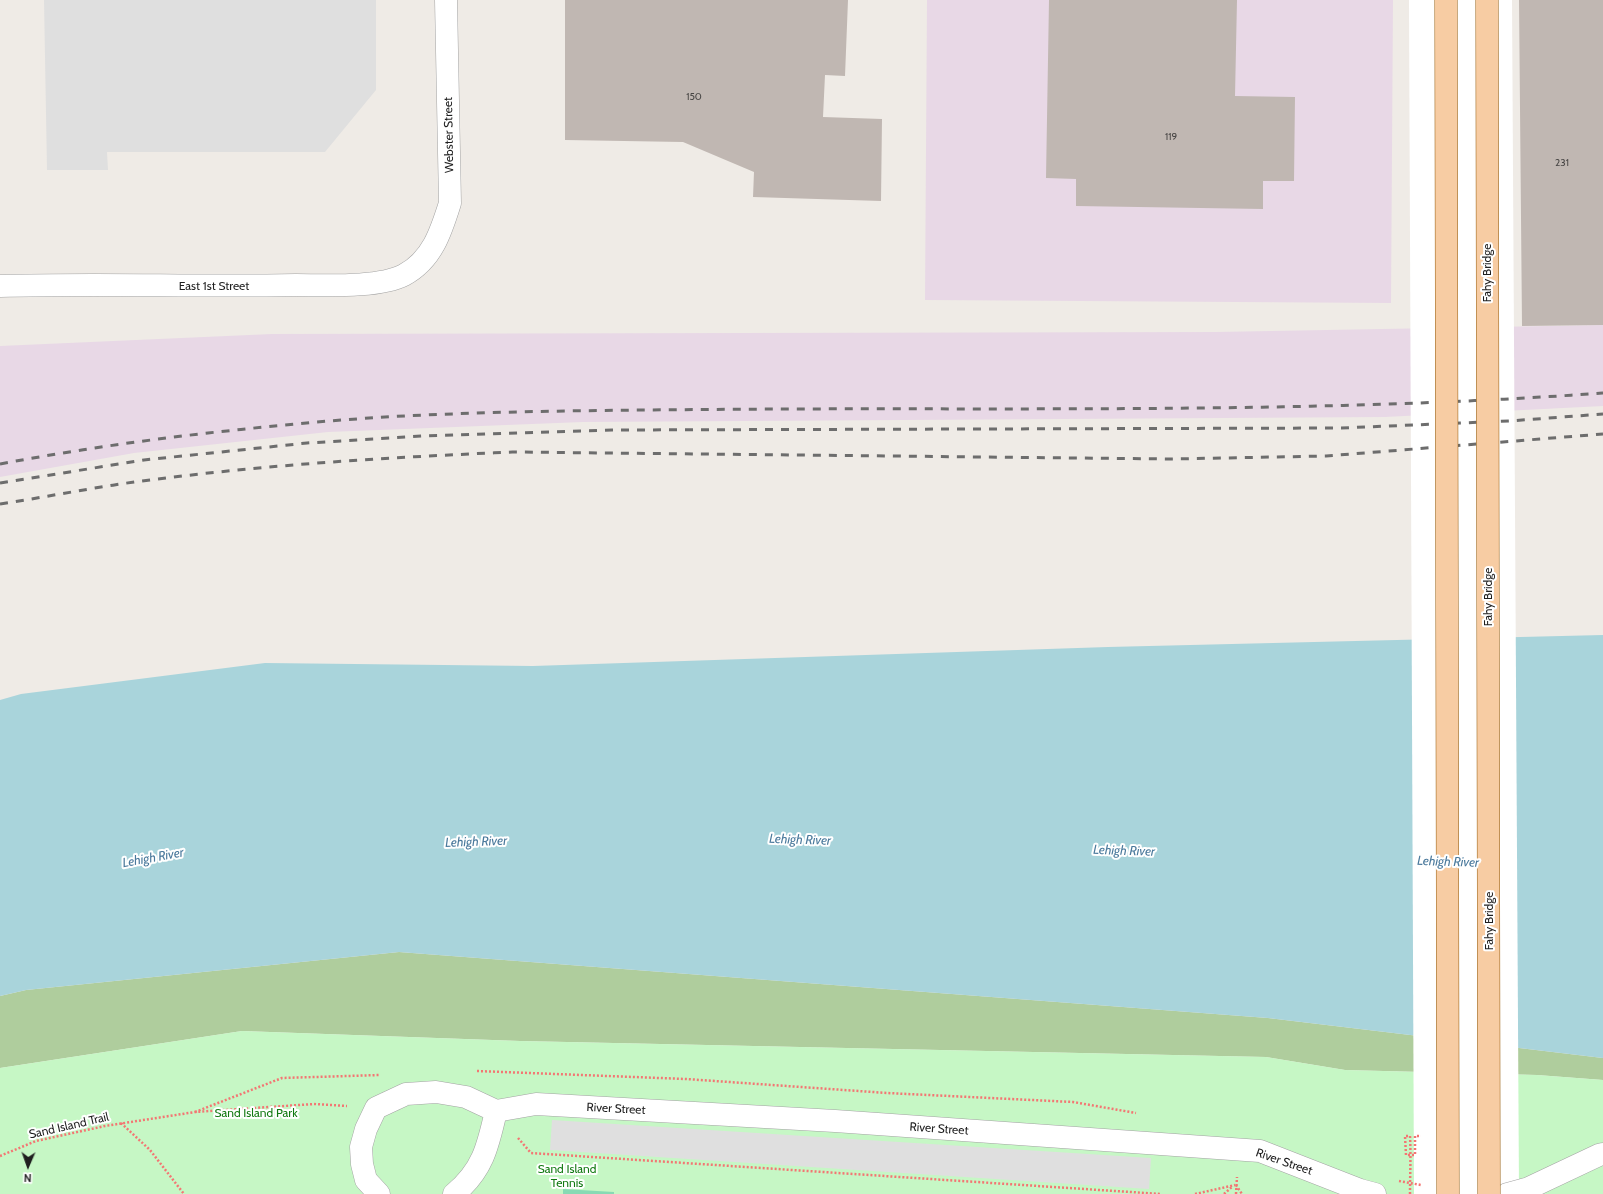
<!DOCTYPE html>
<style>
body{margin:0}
#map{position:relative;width:1603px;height:1194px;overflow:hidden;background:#efebe6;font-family:Cabin,sans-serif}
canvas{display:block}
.north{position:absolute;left:8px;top:1146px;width:40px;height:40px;-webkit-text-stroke:3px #fff;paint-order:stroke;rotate:182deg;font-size:11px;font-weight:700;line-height:16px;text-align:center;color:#1f1f1f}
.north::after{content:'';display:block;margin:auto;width:14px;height:18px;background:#1f1f1f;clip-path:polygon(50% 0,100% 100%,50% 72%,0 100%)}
</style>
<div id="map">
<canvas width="1603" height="1194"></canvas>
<div class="north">N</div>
</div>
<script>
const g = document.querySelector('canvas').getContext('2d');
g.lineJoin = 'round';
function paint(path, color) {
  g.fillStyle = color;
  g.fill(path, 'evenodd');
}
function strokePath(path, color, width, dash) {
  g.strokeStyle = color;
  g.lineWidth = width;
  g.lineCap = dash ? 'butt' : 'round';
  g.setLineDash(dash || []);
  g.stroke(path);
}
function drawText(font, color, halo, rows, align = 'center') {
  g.font = font + ' Cabin,sans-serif';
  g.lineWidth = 4;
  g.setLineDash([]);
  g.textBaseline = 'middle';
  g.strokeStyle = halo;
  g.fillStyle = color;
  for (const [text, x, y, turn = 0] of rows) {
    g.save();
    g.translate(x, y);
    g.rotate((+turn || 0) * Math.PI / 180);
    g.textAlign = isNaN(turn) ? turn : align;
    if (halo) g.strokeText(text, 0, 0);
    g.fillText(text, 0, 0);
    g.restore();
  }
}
paint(new Path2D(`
 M927 0H1393L1391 303 925 300Z
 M1603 325V406L1385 417 583 422 328 432 134 453 0 477V346L272 334 1216 332Z`), '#e8d8e6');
paint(new Path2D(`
 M399 952 1268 1018 1603 1058V1080L1537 1075 1345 1070 1266 1057 520 1041 242 1031 0 1068V996L26 990Z`), '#afcd9d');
paint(new Path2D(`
 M242 1031 520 1041 1266 1057 1345 1070 1537 1075 1603 1080V1194H0V1068Z`), '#c6f7c5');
paint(new Path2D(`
 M563 1189 614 1192V1194H563Z`), '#88dab4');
paint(new Path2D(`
 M44 0H376V90L325 152H107L108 170H47Z
 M552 1120 1151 1158 1149 1189 550 1150Z`), '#dfdfdf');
paint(new Path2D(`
 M1603 635V1058L1268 1018 399 952 26 990 0 996V700L21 694 265 663 533 666 1108 647Z`), '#a9d4db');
paint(new Path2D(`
 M1409 0H1512L1519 1194H1414Z`), '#fff');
paint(new Path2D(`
 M565 0H848L845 76 825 75 823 117 882 119 881 201 753 197 754 172 683 142 565 140Z
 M1049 0H1237L1235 96 1295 97 1294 181H1263V209L1076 206V179L1046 178Z
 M1519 0H1603V325L1522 326Z`), '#c0b7b2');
const minor = new Path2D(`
 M0 286C99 283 198 287 296 285 325 285 379 288 404 275 432 260 441 232 450 203L446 0
 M379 1194 366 1180 362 1164 361 1147 366 1129 376 1108 406 1094 436 1092 466 1097 496 1111 536 1104 835 1121 1260 1151 1360 1190 1375 1194
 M454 1194C483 1170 488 1146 496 1111
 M1507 1194 1529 1188 1599 1155 1603 1154`);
strokePath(minor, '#a3a3a3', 23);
strokePath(new Path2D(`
 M477 1071 686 1079 887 1093 1073 1102 1136 1113
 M195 1112 282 1078 380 1075
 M121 1123 150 1150 184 1194
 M518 1138 531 1153 1161 1194
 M0 1156 36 1141 105 1126 195 1112 314 1104 347 1106
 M1399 1181 1421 1185
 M1236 1185 1242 1194
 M1195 1194 1235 1185
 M1224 1194 1233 1186
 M1236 1194 1237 1177
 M1410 1194C1410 1175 1411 1155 1410 1136H1405L1406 1155H1415V1136H1421`), '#f37673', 2.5, [2, 2]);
strokePath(minor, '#fff', 22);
strokePath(new Path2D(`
 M0 464C69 451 138 441 208 433 280 425 352 418 425 415 540 410 656 410 772 409 1049 408 1327 413 1603 393
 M0 483 144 460 307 443 423 436 612 430 1341 428 1509 421 1603 414
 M0 504C53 496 105 485 158 479 276 464 395 457 514 452L1172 459 1326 456 1603 434`), '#6d6d6d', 3, [8, 8]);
const majorBridge = new Path2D(`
 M1446 0 1448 1194
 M1487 0 1489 1194`);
strokePath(majorBridge, '#935908', 23, []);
strokePath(majorBridge, '#f7cca3', 22);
drawText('10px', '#474544', null, [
 ["150",694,97],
 ["119",1171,137],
 ["231",1562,163]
]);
drawText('12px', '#1f1f1f', '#fff', [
 ["Webster Street",449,135,-91],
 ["Fahy Bridge",1487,273,-90],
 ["East 1st Street",214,286],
 ["Fahy Bridge",1488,597,-90],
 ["Fahy Bridge",1489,921,-90],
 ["River Street",616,1109,3],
 ["Sand Island Trail",69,1126,-13],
 ["River Street",939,1129,4],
 ["River Street",1284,1162,19]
]);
drawText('12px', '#117911', '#fff', [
 ["Sand Island Park",256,1113],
 ["Sand Island",567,1169],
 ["Tennis",567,1183]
]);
drawText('italic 13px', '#4a799c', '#fff', [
 ["Lehigh River",800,840,2],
 ["Lehigh River",476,842,-2],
 ["Lehigh River",1124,851,2],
 ["Lehigh River",153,858,-10],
 ["Lehigh River",1448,862,2]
]);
</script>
